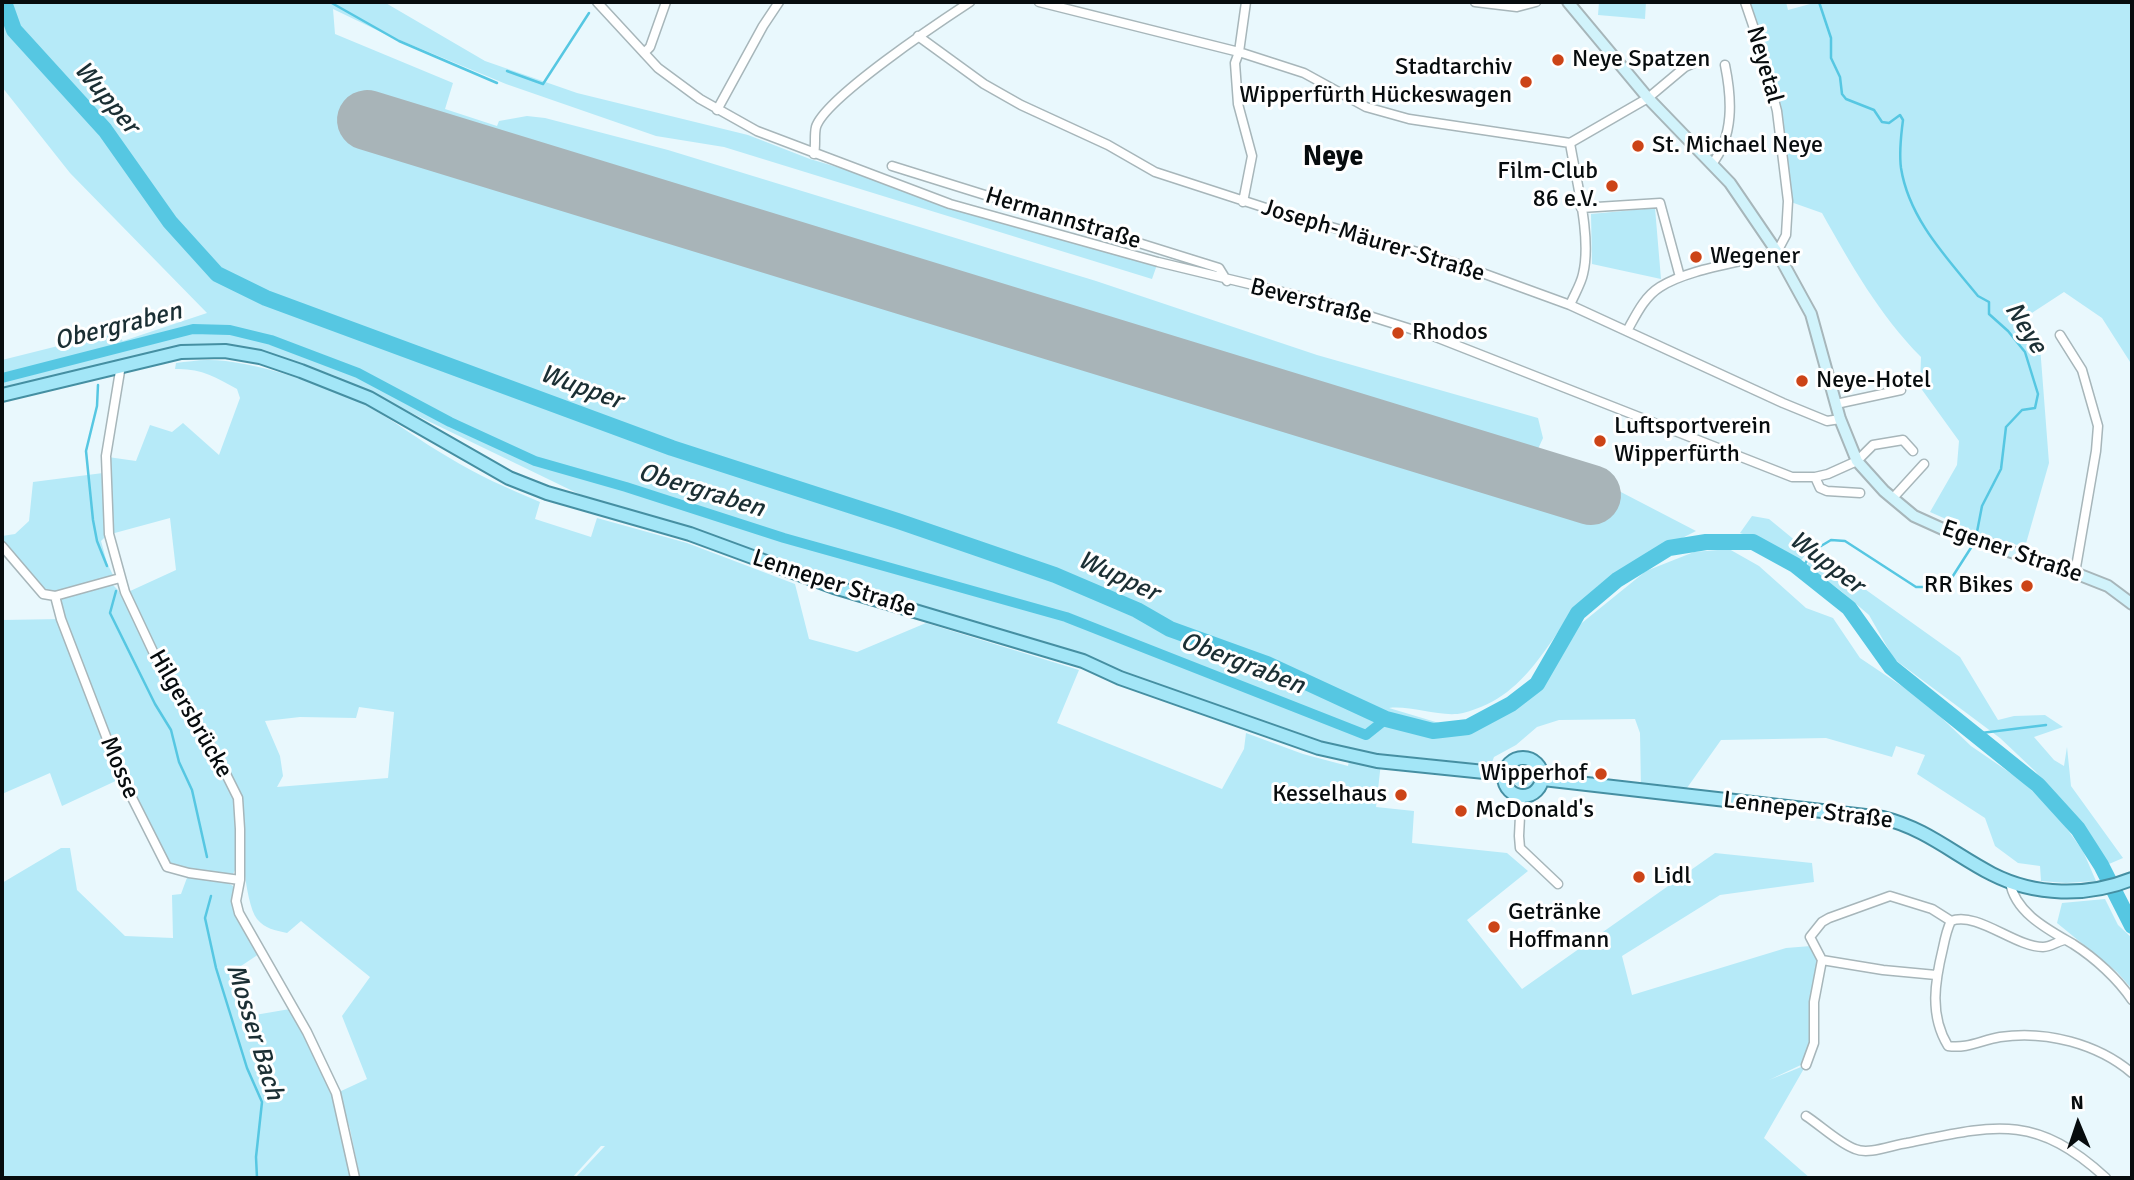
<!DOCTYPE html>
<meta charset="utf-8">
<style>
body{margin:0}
#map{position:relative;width:2134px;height:1180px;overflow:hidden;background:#e9f8fd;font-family:Signika,sans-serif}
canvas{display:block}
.frame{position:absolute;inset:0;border:4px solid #070c0e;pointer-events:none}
.north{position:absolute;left:2043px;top:1089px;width:70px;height:70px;-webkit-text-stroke:5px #fff;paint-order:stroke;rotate:358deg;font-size:19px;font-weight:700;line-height:28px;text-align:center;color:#070c0e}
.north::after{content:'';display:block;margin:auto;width:24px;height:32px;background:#070c0e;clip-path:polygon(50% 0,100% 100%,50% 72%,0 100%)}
</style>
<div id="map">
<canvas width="2134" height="1180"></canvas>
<div class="frame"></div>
<div class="north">N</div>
</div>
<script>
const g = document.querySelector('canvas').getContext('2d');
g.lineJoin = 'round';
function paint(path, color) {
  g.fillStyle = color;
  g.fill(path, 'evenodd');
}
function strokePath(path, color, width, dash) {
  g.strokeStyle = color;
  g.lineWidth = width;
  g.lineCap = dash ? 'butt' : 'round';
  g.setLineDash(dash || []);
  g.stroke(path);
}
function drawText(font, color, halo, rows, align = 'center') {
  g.font = font + ' Signika,sans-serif';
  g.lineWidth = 6;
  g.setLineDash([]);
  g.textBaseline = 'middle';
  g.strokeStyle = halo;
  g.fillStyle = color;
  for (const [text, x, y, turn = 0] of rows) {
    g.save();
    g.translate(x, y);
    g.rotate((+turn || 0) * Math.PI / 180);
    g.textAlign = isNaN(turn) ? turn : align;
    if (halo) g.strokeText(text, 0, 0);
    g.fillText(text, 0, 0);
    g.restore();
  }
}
paint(new Path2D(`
 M2 2H384L485 61 577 93 748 135 810 159 1158 262 1152 279 724 147 656 136 506 84 385 34 333 9 335 34 453 83 445 109 497 126 499 121 527 116 545 118 668 150 1096 281 1317 355 1538 418 1543 438 1538 449 1696 531C1662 549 1626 562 1597 587 1547 631 1535 695 1463 713 1442 718 1410 705 1389 708L1469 732 1517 702 1542 677 1562 639 1646 571 1694 552 1729 549 1759 566 1806 608 1833 618 1860 658 1924 701 1971 746 2022 781 2057 815 2083 851 2096 881 2066 883 2041 881 2040 866 2018 863 1995 846 1985 818 1917 774 1925 755 1896 746 1892 757 1826 738 1721 740 1682 795 1641 789 1640 733 1635 719 1559 720 1537 727 1516 745 1494 757 1491 765 1382 754 1376 807 1414 811 1412 843 1507 853 1528 871 1467 920 1522 989 1715 853 1812 863 1814 882 1720 895 1622 956 1632 995 1786 948 1811 946 1818 960 1811 1003 1810 1045 1803 1064 1769 1080 1806 1065 1764 1138 1810 1178H575L605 1146H601L572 1178H360L350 1129 339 1092 367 1079 342 1016 370 977 301 921 287 933C275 930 265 929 257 919 244 902 241 833 239 809L236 868 233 874 226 875 182 868 168 863 122 778 62 806 50 773 2 794V620L61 619 60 598 112 584 118 590 159 667 128 592 176 570 170 518 111 534 108 457 136 461 150 425 172 432 183 423 219 455 240 398 237 389C216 377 200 368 175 369L176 363C186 362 197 360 208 360 252 360 327 385 367 406 395 421 420 441 448 457 477 475 509 489 540 502L535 519 591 537 597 518 687 543 795 584 809 639 857 652 926 623 1079 670 1057 723 1222 789 1244 749 1246 733 1303 754 1348 766 1351 751 1251 720 1124 672 1085 655 858 587 692 529 581 495 333 375 282 358 229 346 180 347 2 390V360L114 332 123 341 207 313 70 173 2 87ZM359 707 394 712 388 778 277 787 283 776 280 756 265 721 300 717 356 718Z
 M1599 2H1646L1645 19 1598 15Z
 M1745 2H1786L1788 10 1810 4V2H2132V365L2102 318 2064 292 2018 322 2040 346 2049 463 2025 547 1987 537 1930 512 1957 465 1959 441 1920 387 1921 357C1880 316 1850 263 1822 213L1788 201 1777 111Z
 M1655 208 1661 279 1592 264 1591 214Z
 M103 473 106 536 101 541 107 563 113 575 54 592 47 591 4 544 2 536 15 534 29 521 33 482Z
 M1752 516 1769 519 1808 551 1800 562 1769 543 1740 533Z
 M1813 552 1960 657 1998 720 2014 716 2045 715 2063 727 2034 737 2054 760 2064 766 2067 747 2071 786 2123 858 2109 864 2065 805 2035 771 2000 738 1894 659 1869 615 1841 591 1807 566Z
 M1513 777a11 11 0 1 1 22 0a11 11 0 1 1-22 0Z
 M61 848H70L77 890 125 936 173 938 172 895 181 894 188 875 226 882 233 886V901L259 954 235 970 249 1016 290 1009 305 1035 334 1101 351 1178H2V883Z
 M2105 899 2118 925 2132 938V989L2117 972 2057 923 2062 903Z`), '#b6eaf8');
strokePath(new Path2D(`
 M330 2 399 41 497 83
 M1819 2 1831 38V58L1840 77 1842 94 1846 99 1874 110 1882 122 1889 123 1900 115 1903 120C1901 135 1899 153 1901 168 1909 219 1947 258 1978 296L1989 302V314L2008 331 2025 352 2038 394 2035 408 2022 410 2006 427 2001 469 1982 506 1976 537
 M507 71 543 84 589 13
 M98 385 97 406 86 451 93 520 97 541 107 566
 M1821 546 1831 540 1845 541 1916 587H1942L1951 579 1974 543
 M1801 570 1810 556
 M116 591 110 613 155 704 171 730 179 762 192 790 207 857
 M1973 734 2046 725
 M211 896 205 918 216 968 247 1068 262 1102 256 1157 257 1178`), '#56c7e2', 2.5);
strokePath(new Path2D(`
 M2 378 193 329 230 330 271 340 358 373 450 422 535 461 626 487 784 538 1066 617 1366 735 1386 719`), '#56c7e2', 10);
strokePath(new Path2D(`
 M4 2 14 30 105 130 170 222 217 274 266 298 672 448 898 521 1055 575 1137 610 1170 629 1267 664 1386 719 1433 731 1468 727 1511 704 1537 684 1578 613 1617 580 1669 548 1706 542H1753L1795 565 1849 608 1891 667 2038 785 2078 829 2101 865 2132 926`), '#56c7e2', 16);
strokePath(new Path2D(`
 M367 120 1591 495`), '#a8b4b8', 60);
const street = new Path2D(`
 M597 2 658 68 700 99 757 131 950 204 1158 262 1328 303 1433 336 1792 477H1815L1828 474 1857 461 1873 445 1903 440 1913 451
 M1039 2 1239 52 1304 73 1366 107 1409 119 1570 143 1648 98 1685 67 1696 62
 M1475 2 1517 7 1536 2
 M918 36 984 84 1021 105 1108 145 1155 172 1269 209 1452 262 1570 305 1783 403 1827 421 1840 419
 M644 53 650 47 666 2
 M717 110 763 26 779 2
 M814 154C816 145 814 135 816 127 825 98 941 21 970 2
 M1712 164C1734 136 1732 99 1725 65
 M892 166 1219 268 1227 281
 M1243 202 1252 156 1238 104 1235 63 1239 52 1246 2
 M1581 208 1660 203 1680 277
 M1570 305C1574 295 1581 284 1583 274 1592 238 1576 180 1570 143
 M1627 331C1636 315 1644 297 1660 287 1690 268 1742 263 1777 252L1786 235 1788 201 1777 111 1761 49 1745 2
 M2060 335 2082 370 2098 426 2096 451 2075 573
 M121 365 106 456 109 534 125 592 165 677 216 754 238 798 240 829V880L236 901 239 913 307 1032 336 1093 355 1178
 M1836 404 1901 390
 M1815 477 1820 488 1827 491 1860 493
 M1893 498 1924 464
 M2 546 43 594 55 596 120 578
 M55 596 61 619 122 778 167 867 189 873 240 880
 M1521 796 1519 836 1520 848 1558 884
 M2010 882C2015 913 2049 930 2073 944 2095 958 2118 979 2132 1000
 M2064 940C2056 942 2051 947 2043 947 2015 947 1977 911 1951 921 1947 929 1945 938 1943 948 1935 981 1929 1015 1948 1046 1967 1049 1982 1040 2000 1037 2046 1030 2098 1044 2132 1073
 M1936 975 1883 970 1822 960 1810 937 1822 922 1829 918 1890 896 1932 909 1951 921
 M1806 1065 1814 1043V1002L1822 960
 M1806 1116C1820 1125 1840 1144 1855 1149 1869 1155 1892 1145 1907 1143 1995 1125 2035 1113 2106 1178`);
const secondary = new Path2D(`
 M1568 2 1648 98 1730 183 1777 252 1811 314 1840 419 1857 461 1884 491 1914 516 1945 530 2075 573 2108 586 2132 604`);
const primary = new Path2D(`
 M2 395 181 352 225 351 260 357 301 371 369 398 509 478 547 493 690 534 834 587 1083 661 1120 678 1319 748 1377 761 1504 774
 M1504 777a19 19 0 1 1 38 0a19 19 0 1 1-38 0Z
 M1543 779 1883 818C1925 828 1955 855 1992 874 2035 896 2087 897 2132 879`);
strokePath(street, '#a7b6ba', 11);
strokePath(secondary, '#a7b6ba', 14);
strokePath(primary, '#458fa2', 16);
strokePath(street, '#fff', 8);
strokePath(secondary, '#d1f3fb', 10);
strokePath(primary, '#a3e6f7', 12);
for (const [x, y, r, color] of [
 [1558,60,7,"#cc4417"],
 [1526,82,7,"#cc4417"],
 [1638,146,7,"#cc4417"],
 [1612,186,7,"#cc4417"],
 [1696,257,7,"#cc4417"],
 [1398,333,7,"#cc4417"],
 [1802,381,7,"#cc4417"],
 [1600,441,7,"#cc4417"],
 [2027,586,7,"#cc4417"],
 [1601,774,7,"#cc4417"],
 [1401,795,7,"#cc4417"],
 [1461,811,7,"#cc4417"],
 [1639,877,7,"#cc4417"],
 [1494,927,7,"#cc4417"]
]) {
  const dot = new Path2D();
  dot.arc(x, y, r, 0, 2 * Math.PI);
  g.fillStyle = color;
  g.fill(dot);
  strokePath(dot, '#fff', 2.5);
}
drawText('24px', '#070c0e', '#fff', [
 ["Neye Spatzen",1572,60],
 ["Stadtarchiv",1512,68,"right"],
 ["Wipperfürth Hückeswagen",1512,96,"right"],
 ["St. Michael Neye",1652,146],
 ["Film-Club",1598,172,"right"],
 ["86 e.V.",1598,200,"right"],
 ["Wegener",1710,257],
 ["Rhodos",1412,333],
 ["Neye-Hotel",1816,381],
 ["Luftsportverein",1614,427],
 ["Wipperfürth",1614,455],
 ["RR Bikes",2013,586,"right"],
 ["Wipperhof",1587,774,"right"],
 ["Kesselhaus",1387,795,"right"],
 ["McDonald's",1475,811],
 ["Lidl",1653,877],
 ["Getränke",1508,913],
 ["Hoffmann",1508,941]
], 'left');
drawText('24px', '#070c0e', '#fff', [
 ["Neyetal",1764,65,74],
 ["Hermannstraße",1063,219,17],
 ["Joseph-Mäurer-Straße",1373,241,17],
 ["Beverstraße",1311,302,14],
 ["Egener Straße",2012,552,19],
 ["Lenneper Straße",834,584,18],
 ["Hilgersbrücke",190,714,60],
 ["Mosse",119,768,67],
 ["Lenneper Straße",1808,811,7]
]);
drawText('italic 26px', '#1b2f34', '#fff', [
 ["Wupper",106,98,50],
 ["Obergraben",118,327,-14],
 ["Neye",2025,328,58],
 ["Wupper",581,388,20],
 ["Obergraben",701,491,17],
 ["Wupper",1826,563,37],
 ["Wupper",1118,577,25],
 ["Obergraben",1242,664,21],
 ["Mosser Bach",254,1032,73]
]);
drawText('bold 28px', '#070c0e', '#fff', [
 ["Neye",1333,158]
]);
</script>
